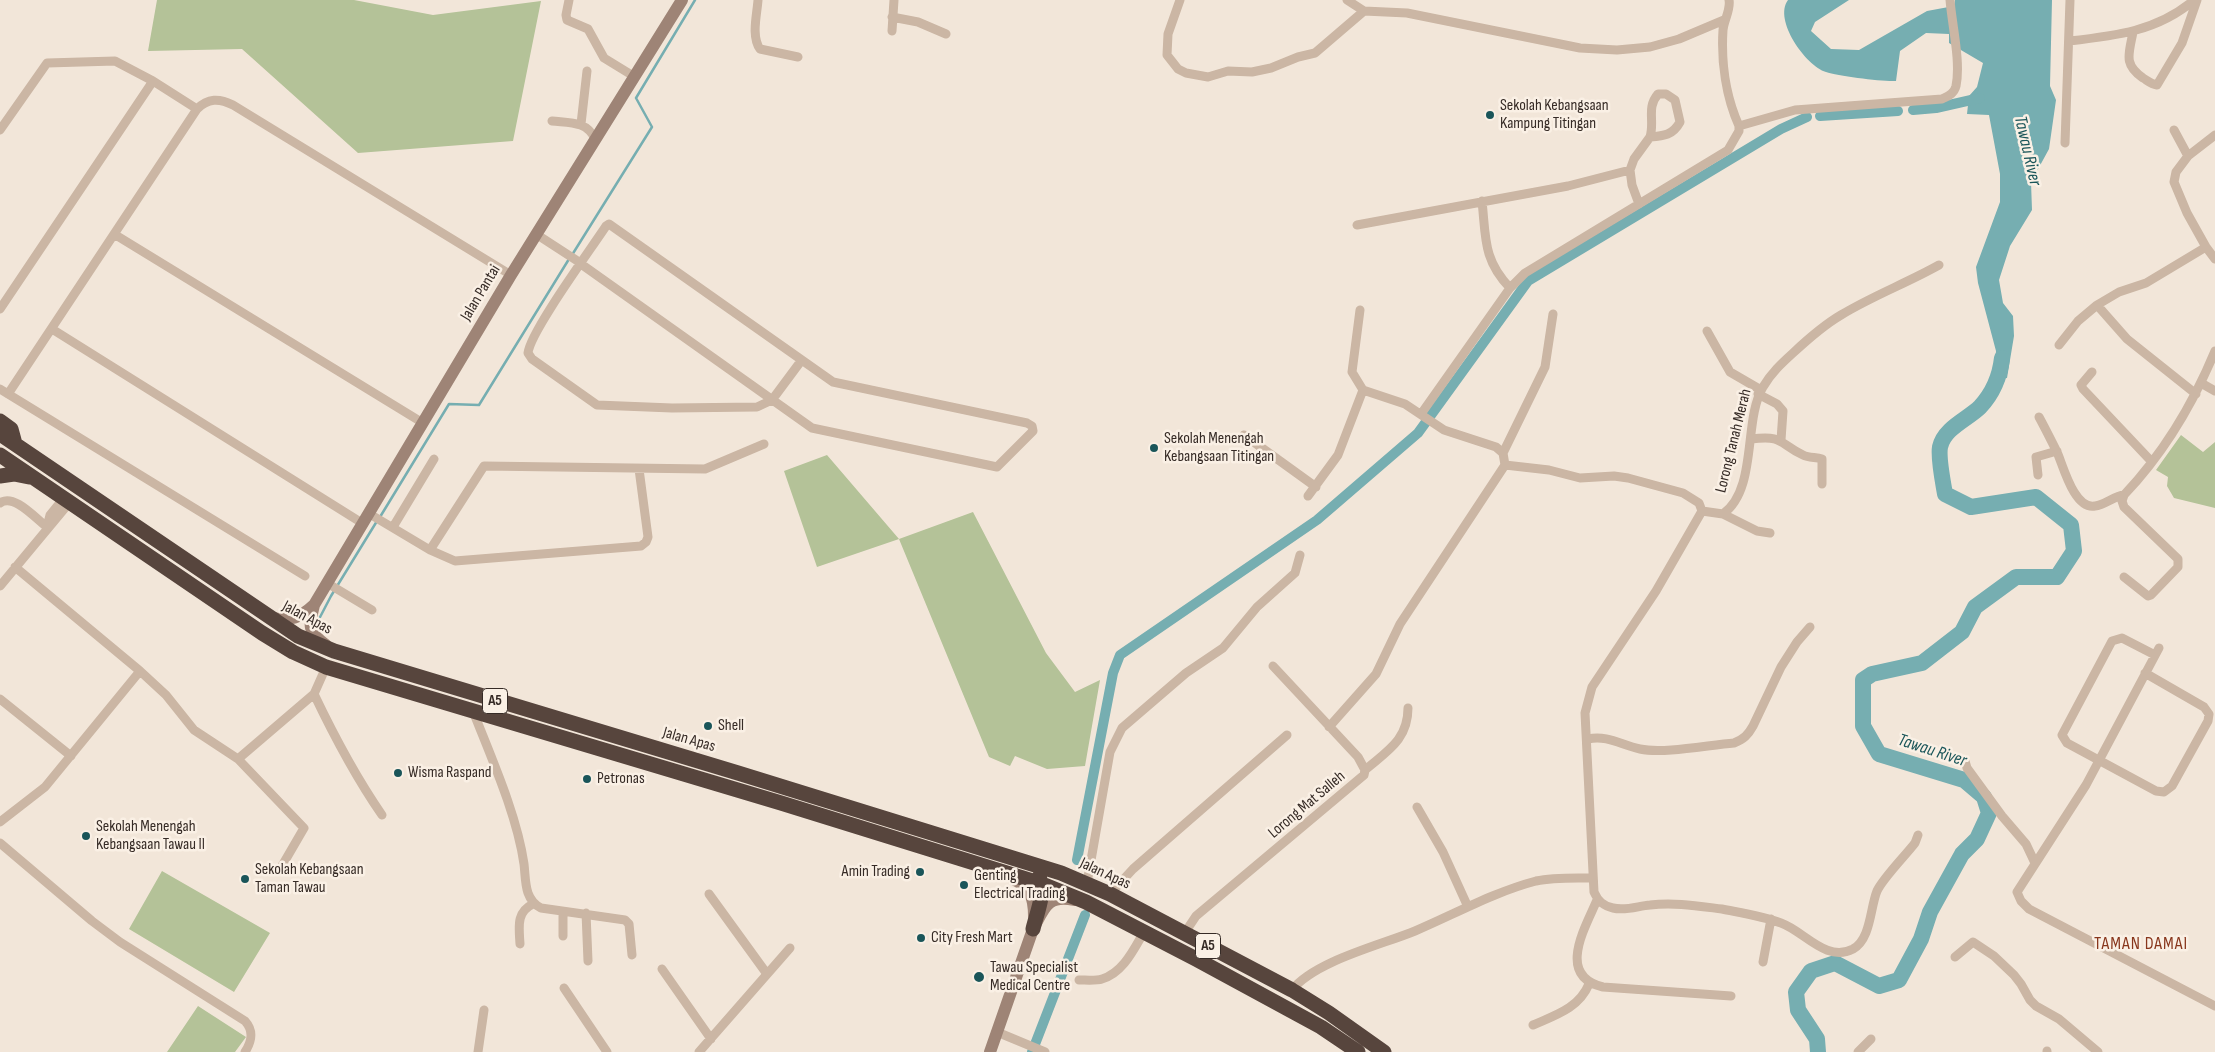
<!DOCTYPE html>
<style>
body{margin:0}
canvas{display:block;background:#f2e6d9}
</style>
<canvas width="2215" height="1052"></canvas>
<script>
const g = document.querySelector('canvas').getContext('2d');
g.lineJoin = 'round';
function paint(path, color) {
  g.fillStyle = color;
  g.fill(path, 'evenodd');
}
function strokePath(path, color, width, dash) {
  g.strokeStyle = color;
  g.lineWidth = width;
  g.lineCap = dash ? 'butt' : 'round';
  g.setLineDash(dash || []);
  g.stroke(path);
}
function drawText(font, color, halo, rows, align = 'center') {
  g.font = font + ' "Sofia Sans Condensed",sans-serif';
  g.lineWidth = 5;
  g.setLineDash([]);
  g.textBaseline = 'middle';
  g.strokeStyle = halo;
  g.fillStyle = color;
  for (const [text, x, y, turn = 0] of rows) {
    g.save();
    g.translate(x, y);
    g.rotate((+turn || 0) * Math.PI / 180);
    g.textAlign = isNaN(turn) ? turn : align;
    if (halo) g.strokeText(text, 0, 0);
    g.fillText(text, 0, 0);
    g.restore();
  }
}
paint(new Path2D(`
 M157 0H354L433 15 541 1 513 141 358 153 242 49 148 51Z
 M2181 435 2203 452 2215 442V508L2174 498 2167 486 2168 477 2156 470Z
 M827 455 899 539 973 512 1046 653 1075 692 1100 680 1085 766 1047 769 1015 756 1010 766 989 757 899 539 817 567 784 471Z
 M162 871 270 933 234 992 129 929Z
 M198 1006 246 1037 235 1052H167Z`), '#b4c298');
paint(new Path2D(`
 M1788 0H1849L1815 22 1811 31 1831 49 1859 50 1927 11 1954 6 1955 0H2052L2050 86 2056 100 2049 149 2031 182 2032 210 2010 246 1999 280 2003 303 2013 316 2014 336 2007 378 1991 380 1995 366 1996 351 1978 283 1976 267 2000 202V174L1989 115 1967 114 1969 96 1977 87 1983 63 1949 43V34L1926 33 1900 51 1896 81C1884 82 1838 76 1826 72 1806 66 1773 20 1788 0Z`), '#76aeb1');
strokePath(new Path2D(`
 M572 255 652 127 636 98 695 0
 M380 517 449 404 479 405 569 259
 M318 621 331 596 377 521`), '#76aeb1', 2.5);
strokePath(new Path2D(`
 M1913 110 1936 108 1980 98
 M1820 116 1898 111
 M1077 860 1113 673 1120 655 1317 520 1418 433 1528 281 1781 129 1807 117
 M1032 1052 1085 915`), '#76aeb1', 10);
strokePath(new Path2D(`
 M1818 1052 1817 1039 1798 1010 1796 992 1811 971 1835 963 1879 986 1899 980 1921 939 1930 912 1962 854 1977 839 1989 813 1984 797 1964 780 1879 754 1863 726V680L1872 674 1922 663 1962 632 1975 607 2016 577H2057L2074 551 2071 525 2036 497 1971 507 1945 494C1943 482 1938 458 1940 447 1944 428 1968 419 1980 407 1993 393 2000 376 2002 358`), '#76aeb1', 16);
strokePath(new Path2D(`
 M569 0 566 15 567 20 588 29 604 58 635 77
 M758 0C757 15 751 36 760 49L798 57
 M1180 0 1168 34 1167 55 1178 69 1186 73 1208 77 1228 71 1252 72 1271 68 1298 57 1315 53 1364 11
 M1347 0 1364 11 1407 13 1580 48 1617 50 1650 47 1679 39 1724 20
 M892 17 918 22 946 34
 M892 31 894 0
 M2133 32C2129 54 2123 64 2143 78 2148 81 2151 84 2157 85L2182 43 2197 0
 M2069 41C2115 36 2158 31 2194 0
 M552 121C570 123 587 121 595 139
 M581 124 587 71
 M1739 126 1795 110 1942 99C1948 96 1954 94 1956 86 1961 62 1952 25 1950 0
 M0 130 47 63 115 61 153 81 197 109
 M2174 130 2188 156
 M2065 143 2070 0
 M1630 170 1634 159 1650 137C1664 136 1673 135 1680 122L1675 100 1666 94H1658C1646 108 1655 121 1650 137
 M1482 201C1486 238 1483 260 1510 288
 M1357 225 1568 186 1630 170 1632 185 1639 204
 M114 234 423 423
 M536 234 576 260 581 264 812 428 997 467 1033 431 1032 426 1027 423 833 382 609 224 606 226C591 249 530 332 528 353L532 359 597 405 672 408 757 407 772 400 801 361
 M2206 247 2187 213 2174 182 2176 172 2188 156 2215 135
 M2097 305 2127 339 2196 394
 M0 309 153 81
 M52 329 362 523
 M1707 331 1730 372 1761 390
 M2059 345 2078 321 2097 305 2119 292 2146 283 2206 247 2215 259
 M2092 372 2081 385 2083 389 2152 462
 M2201 383 2215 391
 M0 389 305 576
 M8 394 197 109C208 98 219 98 233 105L511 275
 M1758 394 1777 404 1783 411 1781 440
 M1421 414 1510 288 1525 273 1728 150 1739 131V126C1726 97 1721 62 1723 30 1724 20 1731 9 1729 0
 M2039 417C2045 428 2051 440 2057 452 2063 465 2074 510 2095 506 2105 505 2114 496 2124 495
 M1244 435 1316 487
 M1751 439C1784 435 1778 443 1803 455 1809 458 1816 457 1822 459V484
 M1503 453 1545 367 1553 314
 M1505 465 1549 470 1580 478 1614 476 1628 478 1683 493 1699 503 1702 511 1656 591 1592 687 1585 713 1594 892C1598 901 1603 906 1613 908 1626 911 1638 906 1650 905 1674 902 1698 906 1722 909 1742 913 1762 916 1781 923 1804 931 1826 963 1853 949 1871 939 1870 908 1877 891 1883 878 1905 856 1915 843L1918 835
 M2038 475 2036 457 2057 451
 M1308 496 1338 455 1363 390 1352 372 1360 310
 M0 503C14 493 36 519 47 527
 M1702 511 1723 514C1758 489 1743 420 1763 387 1771 373 1782 363 1793 353 1808 339 1824 325 1841 315 1872 296 1907 283 1939 265
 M368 513 430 550 484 466 705 469 764 444
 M1723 514 1757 531 1770 533
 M47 527 50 515 63 499
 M393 527 434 459
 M430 550 455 561 641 546 646 542 648 537 639 469
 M15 567 140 671 166 695 194 730 238 759 314 694 326 667
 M2124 577 2148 596 2151 595 2178 567V559L2124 507 2122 501 2124 495C2164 453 2193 404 2215 351
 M327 583 372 610
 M0 586 69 503
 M2159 648 2086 785 2017 892 2021 901 2029 909 2215 1006
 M2145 673 2204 707 2209 714 2208 721 2172 786 2164 792 2156 791 2067 743 2062 735 2112 641 2122 638 2155 655
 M314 694C334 736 355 776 382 815
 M0 699 71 756
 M473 711C491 757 517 815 524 864 526 881 524 899 541 908L625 920 629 924 632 955
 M1329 727 1376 674 1400 624 1505 465 1503 453 1496 447 1444 430 1405 404 1363 390
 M1588 739C1608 735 1621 745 1640 749 1664 754 1708 745 1734 743 1744 739 1748 735 1753 726L1781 667 1797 642 1810 627
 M238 759 304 828 279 871
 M1965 761 1967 768 2002 816 2026 844 2035 863
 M1365 770C1387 751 1408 740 1408 708
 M1417 807 1443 852 1468 907
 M0 822 45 787 140 671
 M0 843 92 921 120 942 245 1021C254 1031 252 1041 245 1052
 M1087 883 1110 752 1122 728 1186 673 1223 648 1257 607 1295 573 1300 555
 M709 894 767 974
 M1110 894 1133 869 1287 735
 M1597 900C1585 928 1556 976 1603 987L1731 996
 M563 912V936
 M586 913 588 961
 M1184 934 1196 916 1364 775 1365 770 1358 757 1273 666
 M520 944C519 927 516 912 533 904
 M1955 957 1973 942 1994 956 2014 975 2021 984 2030 1000 2036 1006 2059 1019 2098 1052
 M1763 962 1771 919
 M662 969 711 1039
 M1079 980C1086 980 1096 981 1102 979 1123 973 1134 949 1144 932
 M564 988 607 1052
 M1292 990C1315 961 1381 945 1415 931 1455 914 1494 892 1536 881 1554 877 1574 878 1593 878
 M1533 1025C1556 1015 1579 1008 1589 984
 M997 1032 1045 1052
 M478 1052 484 1010
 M699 1052 790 948
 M1858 1052 1871 1039
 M2047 1052V1051`), '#cbb6a4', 9);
strokePath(new Path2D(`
 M272 618C291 621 300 618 314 605
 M326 645C307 631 309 626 314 605L511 275 682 0
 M1013 879C1030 887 1034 897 1034 916
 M990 1052 1033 929C1044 909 1047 894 1074 900`), '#9e8476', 12);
strokePath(new Path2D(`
 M0 421 11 429 14 440
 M0 434 298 636 334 651 738 773 1061 873 1110 894 1292 990 1329 1013 1384 1052
 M0 455 262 633 293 652 326 667 781 803 1042 884 1086 902 1196 959 1321 1027 1358 1052
 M0 476 14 474 29 477
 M1033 929C1037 912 1046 893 1039 877`), '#57453d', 15);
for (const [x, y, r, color] of [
 [1490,115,5,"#1a5559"],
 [1154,448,5,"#1a5559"],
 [708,726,5,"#1a5559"],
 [398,773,5,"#1a5559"],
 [587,779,5,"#1a5559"],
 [86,836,5,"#1a5559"],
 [920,872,5,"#1a5559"],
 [245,879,5,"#1a5559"],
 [964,885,5,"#1a5559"],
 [921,938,5,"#1a5559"],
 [979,977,6,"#1a5559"]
]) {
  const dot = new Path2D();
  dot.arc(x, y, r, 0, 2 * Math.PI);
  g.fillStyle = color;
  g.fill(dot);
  strokePath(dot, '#faf0e5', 2);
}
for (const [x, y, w] of [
 [495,701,25],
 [1208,946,25]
]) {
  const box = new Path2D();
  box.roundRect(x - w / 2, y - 12.5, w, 25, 4);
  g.fillStyle = '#faf0e5';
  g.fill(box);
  strokePath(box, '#362b26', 1);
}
drawText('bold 15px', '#362b26', null, [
 ["A5",495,701],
 ["A5",1208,946]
]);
drawText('16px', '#362b26', '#faf0e5', [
 ["Sekolah Kebangsaan",1500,106],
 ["Kampung Titingan",1500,124],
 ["Sekolah Menengah",1164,439],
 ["Kebangsaan Titingan",1164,457],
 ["Shell",718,726],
 ["Wisma Raspand",408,773],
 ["Petronas",597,779],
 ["Sekolah Menengah",96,827],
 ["Kebangsaan Tawau II",96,845],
 ["Sekolah Kebangsaan",255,870],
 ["Taman Tawau",255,888],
 ["Amin Trading",910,872,"right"],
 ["Genting",974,876],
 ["Electrical Trading",974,894],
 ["City Fresh Mart",931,938],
 ["Tawau Specialist",990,968],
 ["Medical Centre",990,986]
], 'left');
drawText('16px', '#362b26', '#faf0e5', [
 ["Jalan Pantai",481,293,-59],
 ["Lorong Tanah Merah",1734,441,-76],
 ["Jalan Apas",307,618,28],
 ["Jalan Apas",689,740,16],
 ["Lorong Mat Salleh",1307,805,-40],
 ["Jalan Apas",1105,874,25]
]);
drawText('italic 18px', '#1a5559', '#faf0e5', [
 ["Tawau River",2027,151,77],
 ["Tawau River",1932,751,18]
]);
g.letterSpacing = '1px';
drawText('18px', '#88361c', '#faf0e5', [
 ["TAMAN DAMAI",2141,944]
]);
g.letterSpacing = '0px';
</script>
